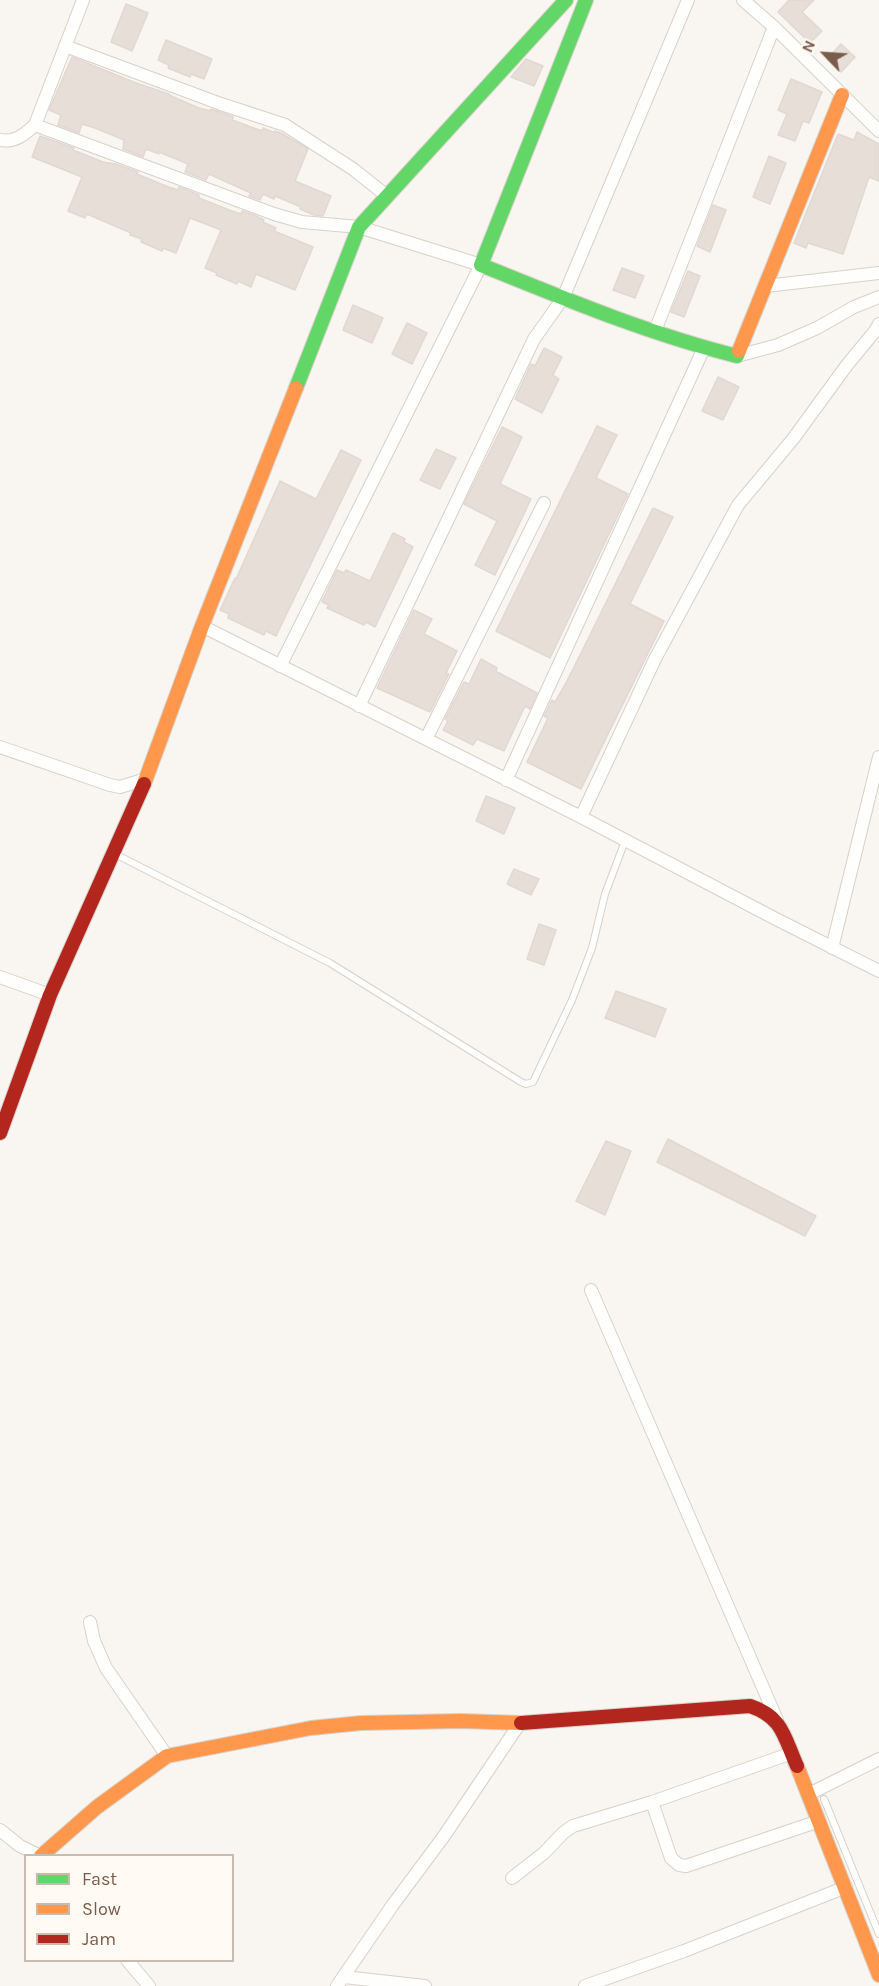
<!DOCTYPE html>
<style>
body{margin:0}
#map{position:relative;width:879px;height:1986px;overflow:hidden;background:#f9f5f0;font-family:Karla,sans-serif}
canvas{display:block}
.legend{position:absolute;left:24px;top:1854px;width:210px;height:108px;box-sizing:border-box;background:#fffaf3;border:2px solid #cabbb1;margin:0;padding:8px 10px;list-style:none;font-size:18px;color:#7a5c4d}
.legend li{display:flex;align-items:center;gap:12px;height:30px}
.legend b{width:30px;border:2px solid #cabbb1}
.north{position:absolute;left:795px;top:24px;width:60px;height:60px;-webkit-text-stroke:4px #fffaf3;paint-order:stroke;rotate:295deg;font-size:16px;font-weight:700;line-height:24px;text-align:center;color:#7a5c4d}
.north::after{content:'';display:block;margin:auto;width:21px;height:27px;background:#7a5c4d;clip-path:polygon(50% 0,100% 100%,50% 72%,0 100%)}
</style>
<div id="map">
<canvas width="879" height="1986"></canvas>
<ul class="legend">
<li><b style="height:8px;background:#63d668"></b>Fast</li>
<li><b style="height:8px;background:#ff974d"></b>Slow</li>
<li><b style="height:8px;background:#b3261e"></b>Jam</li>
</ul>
<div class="north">N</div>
</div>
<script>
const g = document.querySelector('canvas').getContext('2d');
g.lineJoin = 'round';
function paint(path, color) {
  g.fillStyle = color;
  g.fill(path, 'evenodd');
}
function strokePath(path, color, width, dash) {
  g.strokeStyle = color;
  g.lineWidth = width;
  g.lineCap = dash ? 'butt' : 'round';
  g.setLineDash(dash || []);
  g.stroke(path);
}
const building = new Path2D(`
 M789 0H814L802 12 822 31 810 43 778 12Z
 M126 4 148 13 132 51 111 42Z
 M166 40 212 59 204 79 191 74 190 77 168 68 169 65 158 60Z
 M841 44 855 57 841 72 827 59Z
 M72 57 136 83 169 94V95L199 108 211 111V109L231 116 233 117 232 120 262 131 263 128 275 133V131L281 133 308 149 295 181 331 196 323 216 314 215 300 209 301 207 275 196 274 199 263 194 260 200 249 196 251 193 209 174 206 180 185 172 188 164 159 152V154L146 149 143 157 123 149 124 140 95 128 82 124 79 133 58 125 61 115 49 110Z
 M526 59 543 66 534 86 511 77Z
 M791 79 822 92 809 123 803 121 795 141 778 135 787 114 778 110Z
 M857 132 879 144V181L869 177 843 254 808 243 806 248 794 243 838 134 854 140Z
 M40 136 74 148 73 150 103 162 116 164 138 172 137 174 166 186 178 190 179 187 199 195V198L229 210 241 214 242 211 254 215 264 220 263 222 276 228 274 231 313 247 295 290 256 274 251 287 238 281 237 284 216 275 217 273 205 268 221 230 190 218 176 253 163 248 162 251 141 242 142 239 130 235 131 233 87 214 85 218 68 211 82 177 32 157Z
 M769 156 786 163 770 204 753 197Z
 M713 205 726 210 710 252 697 246Z
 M622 268 644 276 635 298 613 290Z
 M688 271 700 276 684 317 671 312Z
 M353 305 383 318 372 343 343 330Z
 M407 323 427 333 412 364 392 354Z
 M544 348 562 357 553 375 559 379 542 413 515 399 531 364 535 366Z
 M718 377 739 387 723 420 702 411Z
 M597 426 617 435 596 478 628 494 550 658 496 631Z
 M502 427 522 437 500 484 531 499 495 575 475 565 497 521 464 504Z
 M436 449 456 458 440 489 420 480Z
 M341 450 361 460 276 636 266 631 264 635 228 618 229 614 220 610 235 578 236 579 280 481 316 499Z
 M653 508 673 517 630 604 664 621 581 789 527 762 548 718 544 716 552 700 555 702 566 683Z
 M393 533 405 539 404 542 413 547 375 627 366 622 364 625 327 608 329 605 322 602 337 570 344 573 346 570 370 581Z
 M414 610 432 619 424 634 457 651 446 673 449 674 430 712 377 688Z
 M481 659 497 668 496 671 499 673 537 693 530 709 525 706 504 751 477 739 473 745 443 730 448 721 445 719 464 682 469 684Z
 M486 796 515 808 504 834 476 821Z
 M514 869 539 879 531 895 507 884Z
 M539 924 556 930 544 965 527 959Z
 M616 991 666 1009 655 1037 605 1018Z
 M668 1139 816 1216 805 1236 657 1162Z
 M606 1141 631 1151 605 1215 576 1201Z`);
paint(building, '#e6ded7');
strokePath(building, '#e2d8d2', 1.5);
const lane = new Path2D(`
 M115 854 330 963 521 1082 526 1084 533 1082 572 1000 592 948 605 894 625 841
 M824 1799 879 1934`);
const street = new Path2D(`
 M743 0 774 27
 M65 46 221 104 285 125 353 169 387 196
 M35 125 274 214 302 222 359 227 481 265 280 666
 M0 140C15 143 25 134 35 125L83 0
 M766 286 879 273
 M655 331 774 27 879 131
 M737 356 778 345 817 328 854 307 879 297
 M544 503 426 739 581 817 776 919 879 971
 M202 626 426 739
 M359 706 534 339 563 298 688 0
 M0 747 110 785 120 787 146 779
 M506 780 704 348
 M581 817 655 659 738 505 793 439 847 365 875 331 879 324
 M832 948 879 757
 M0 977 50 995
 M591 1290 777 1720
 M90 1622 94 1641 106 1668 167 1756
 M809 1794 879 1759
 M652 1802 671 1858 679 1865 686 1866 819 1821
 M0 1830 20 1846 40 1856
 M512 1878 544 1853 563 1833 573 1826 652 1802 792 1753
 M127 1960 149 1986
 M344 1977 425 1986
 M337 1986 392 1906 444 1836 520 1723
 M585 1986 684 1951 846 1887`);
const fast = new Path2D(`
 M586 0 481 265C565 299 649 334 737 356L739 351
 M296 388 359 227 566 0`);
const slow = new Path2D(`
 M739 351 842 95
 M144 784 202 626 296 388
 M797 1766 879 1975
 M41 1856 97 1807 167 1756 311 1728 361 1723 461 1721 521 1723`);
const jam = new Path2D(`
 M0 1133 50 995 144 784
 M521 1723 750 1706C783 1717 784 1737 797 1766`);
strokePath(lane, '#d7d1cb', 8);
strokePath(street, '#d7d1cb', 14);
strokePath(fast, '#d9d2cb', 16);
strokePath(slow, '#d9d2cb', 16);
strokePath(jam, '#d9d2cb', 16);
strokePath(lane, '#fefefd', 6);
strokePath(street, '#fefefd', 12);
strokePath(fast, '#63d668', 14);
strokePath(slow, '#ff974d', 14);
strokePath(jam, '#b3261e', 14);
</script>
